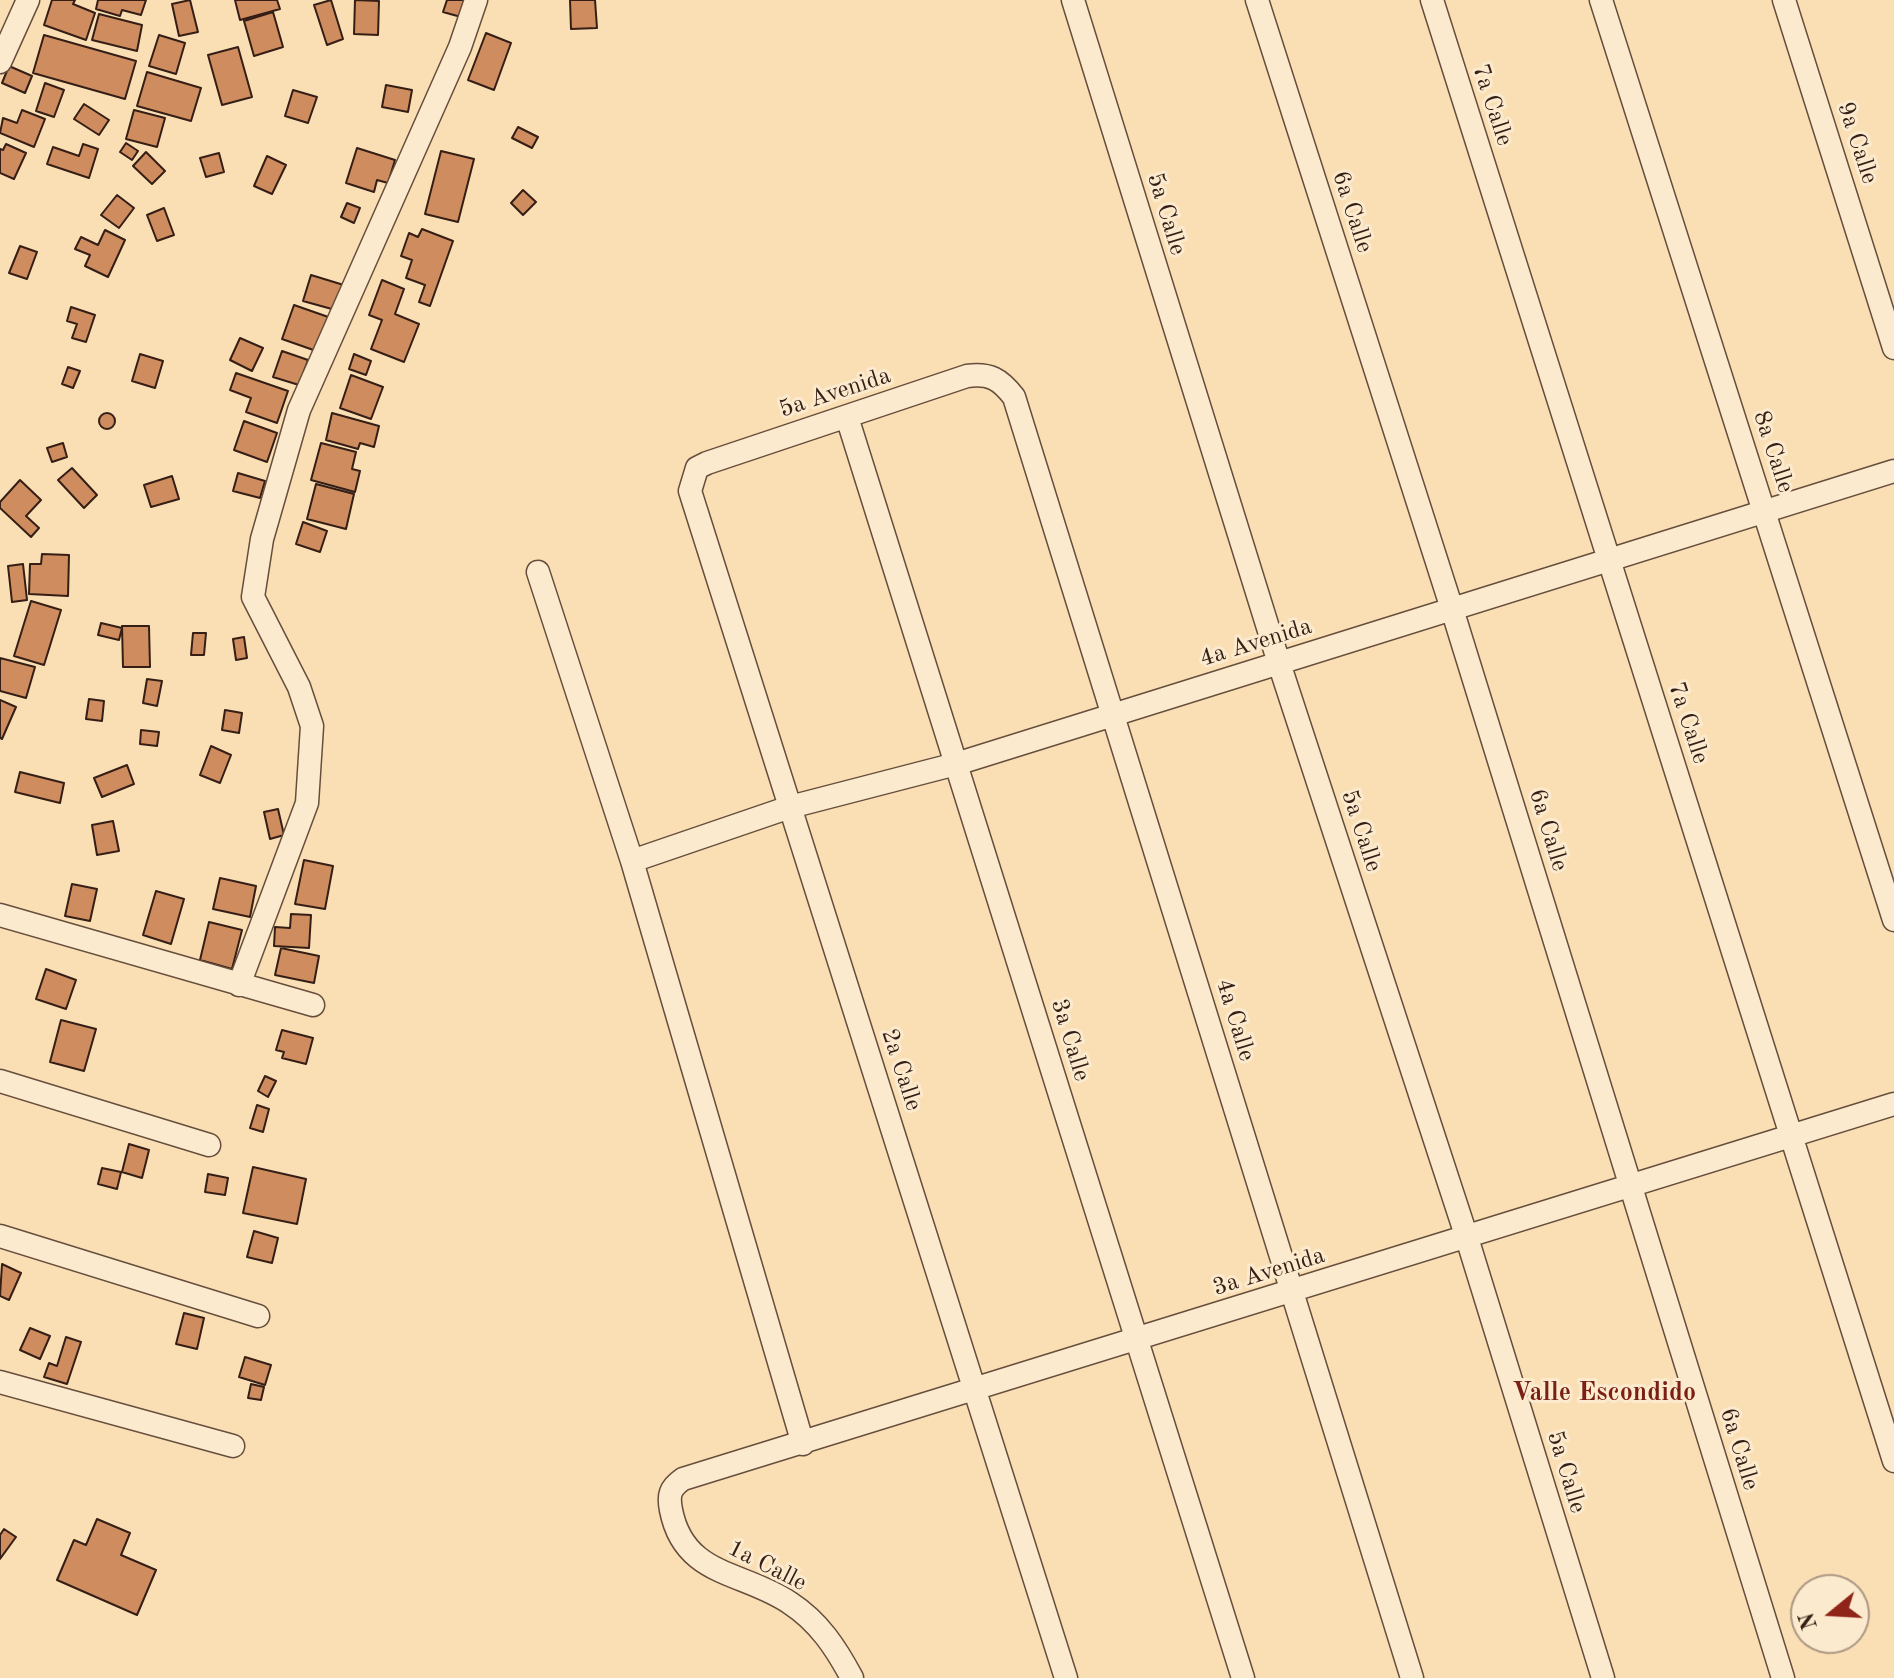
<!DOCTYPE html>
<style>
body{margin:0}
#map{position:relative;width:1894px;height:1678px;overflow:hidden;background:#fadeb4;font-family:"Old Standard TT",serif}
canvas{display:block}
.north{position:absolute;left:1790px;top:1574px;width:80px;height:80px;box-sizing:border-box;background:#fceace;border:2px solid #ac9884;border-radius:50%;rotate:252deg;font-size:22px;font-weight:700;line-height:32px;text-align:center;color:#341e15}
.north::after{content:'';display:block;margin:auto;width:28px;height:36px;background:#8f2418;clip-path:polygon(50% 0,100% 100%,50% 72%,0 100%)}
</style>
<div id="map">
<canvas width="1894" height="1678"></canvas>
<div class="north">N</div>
</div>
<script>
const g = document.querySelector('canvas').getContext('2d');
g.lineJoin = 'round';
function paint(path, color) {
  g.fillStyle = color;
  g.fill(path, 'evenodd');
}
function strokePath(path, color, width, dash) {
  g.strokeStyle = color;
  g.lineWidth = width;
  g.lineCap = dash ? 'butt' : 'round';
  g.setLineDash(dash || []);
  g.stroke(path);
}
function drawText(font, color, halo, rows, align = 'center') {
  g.font = font + ' "Old Standard TT",serif';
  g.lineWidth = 6;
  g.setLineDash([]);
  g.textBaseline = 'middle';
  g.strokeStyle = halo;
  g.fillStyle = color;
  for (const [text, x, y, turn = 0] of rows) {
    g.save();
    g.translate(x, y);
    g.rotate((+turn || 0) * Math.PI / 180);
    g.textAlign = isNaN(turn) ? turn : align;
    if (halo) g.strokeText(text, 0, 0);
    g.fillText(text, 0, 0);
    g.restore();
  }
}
const building = new Path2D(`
 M52 0H75L73 4 95 13 86 40 44 25Z
 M98 0H146L141 15 122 10 120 16 96 9Z
 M190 0 198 32 179 36 172 4Z
 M235 0H277L280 9 240 20Z
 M331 0 343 39 327 45 314 5Z
 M355 0 379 1 378 35 354 34Z
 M447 0H466L461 17 443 12Z
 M570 0H595L597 28 571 29Z
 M273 12 283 47 254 56 244 21Z
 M99 14 142 25 137 51 92 40Z
 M486 33 511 43 494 90 468 80Z
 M44 35 136 61 125 99 33 73Z
 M159 35 185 43 176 74 149 66Z
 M238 47 252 97 222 105 208 55Z
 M9 66 32 76 25 93 2 83Z
 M147 72 201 88 191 121 137 106Z
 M45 83 64 90 54 117 36 111Z
 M386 85 412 90 408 112 382 107Z
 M293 90 317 97 308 123 285 116Z
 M84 104 109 120 99 135 74 119Z
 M22 110 45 119 34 147 0 133 3 118 17 123Z
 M134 110 165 118 157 147 126 139Z
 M518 127 538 137 532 148 512 138Z
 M126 143 138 151 132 160 120 152Z
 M6 144 26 153 14 179 0 173V149L3 150Z
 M83 144 98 149 89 178 47 164 53 147 79 156Z
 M357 148 395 160 388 183 377 180 374 192 346 183Z
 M441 151 474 159 458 222 425 214Z
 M146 152 165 171 152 184 133 166Z
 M219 153 224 172 206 177 200 158Z
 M267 156 286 165 272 194 254 186Z
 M523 190 536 202 523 215 511 203Z
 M117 195 134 208 119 228 101 215Z
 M347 203 360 208 354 223 341 217Z
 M164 208 174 235 157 241 147 215Z
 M422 229 453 241 430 306 419 302 425 285 406 278 412 260 401 256 409 233 418 237Z
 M105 230 125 240 108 277 85 266 90 255 75 249 81 237 98 245Z
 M20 246 37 252 27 279 9 273Z
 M311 275 347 286 339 311 303 301Z
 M382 280 404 289 395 314 419 324 404 362 371 349 382 320 369 315Z
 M294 305 334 319 322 353 282 339Z
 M71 307 95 315 86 342 72 338 77 324 67 321Z
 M240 338 263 348 252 371 230 360Z
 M282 351 308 360 299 385 273 377Z
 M140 354 163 361 155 388 132 381Z
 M354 354 371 361 366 375 349 369Z
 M68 367 80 371 73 388 62 384Z
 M236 373 288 391 277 423 246 412 251 398 230 390Z
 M351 375 383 387 371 419 340 408Z
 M332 413 379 426 374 447 360 443 358 449 326 440Z
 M99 421a8 8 0 1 1 16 0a8 8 0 1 1-16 0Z
 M244 421 277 433 267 462 234 450Z
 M63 443 67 457 52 462 47 448Z
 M321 443 356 452 352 469 360 471 355 492 311 480Z
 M72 468 97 495 84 508 58 480Z
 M238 473 265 481 260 498 233 491Z
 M172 476 179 499 151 507 144 485Z
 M20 480 41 500 26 516 39 528 31 537 0 508V502Z
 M316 484 354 494 346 529 307 519Z
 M303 522 327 531 320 552 296 544Z
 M42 554 69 555 68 596 29 594 30 564H41Z
 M23 564 27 600 12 602 8 566Z
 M31 601 61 610 44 665 14 656Z
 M101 623 122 628 119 640 98 635Z
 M122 626H149L150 667H123Z
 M193 633H206L204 655H191Z
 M244 637 247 658 236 660 233 639Z
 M0 658 35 667 26 698 0 691Z
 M147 679 162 681 157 706 143 703Z
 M89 699 104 701 102 721 86 719Z
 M0 700 16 707 2 739 0 738Z
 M225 710 242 713 239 733 222 730Z
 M141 730 159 732 157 746 140 744Z
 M211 746 231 755 220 783 200 775Z
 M127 765 134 784 102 797 94 778Z
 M20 772 64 783 60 803 15 792Z
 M278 809 284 835 270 839 264 812Z
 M113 821 119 851 97 855 92 825Z
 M304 860 333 866 325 909 295 904Z
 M220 878 256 886 250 917 213 909Z
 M72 884 97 889 90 921 65 916Z
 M156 891 184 899 171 944 143 935Z
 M291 914 311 915 309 948 274 946 275 927 290 928Z
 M209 922 242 930 232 969 200 960Z
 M281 948 319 956 314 983 275 975Z
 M46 969 76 980 66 1009 36 999Z
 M61 1020 96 1029 84 1071 50 1062Z
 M282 1030 313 1038 306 1064 282 1058 284 1052 276 1050Z
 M265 1076 276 1081 268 1097 258 1091Z
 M257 1105 269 1109 263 1132 250 1128Z
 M129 1144 149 1150 142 1178 122 1172Z
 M253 1167 306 1179 297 1224 243 1213Z
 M102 1168 121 1172 117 1189 98 1184Z
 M208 1174 228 1178 225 1195 205 1192Z
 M254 1231 278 1238 272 1263 247 1257Z
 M2 1264 21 1273 9 1300 0 1296Z
 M184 1313 204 1318 197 1349 176 1344Z
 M30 1328 50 1336 40 1359 20 1350Z
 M66 1337 81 1342 67 1384 44 1377 49 1363 57 1366Z
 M245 1357 271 1365 265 1385 239 1377Z
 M251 1384 264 1387 261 1400 248 1398Z
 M97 1519 130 1533 121 1555 156 1570 137 1615 57 1580 74 1540 86 1545Z
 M4 1529 16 1537 0 1559V1535Z`);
paint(building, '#cf8d5f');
strokePath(building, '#341e15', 2);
const minor = new Path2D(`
 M1073 0 1279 663 1467 1238 1603 1678
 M1257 0 1452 609 1783 1678
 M1432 0 1894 1461
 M1601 0 1894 920
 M1784 0 1894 348
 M0 62 28 0
 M847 417 1243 1678
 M538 572 632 861 803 1444
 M632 861 790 807 956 764 1894 471
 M0 915 313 1005
 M239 985 307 803 312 726 299 687 253 597 262 539 299 410 460 47 476 0
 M0 1081 209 1145
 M0 1236 258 1316
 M0 1382 233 1446
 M852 1678C836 1648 819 1622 790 1603 743 1571 684 1577 671 1510 668 1495 670 1488 683 1479L1894 1104
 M1066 1678 690 491 697 468 707 463 967 376C990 373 1000 379 1014 397L1412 1678`);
strokePath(minor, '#664e3d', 25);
strokePath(minor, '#fceace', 22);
drawText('24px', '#341e15', '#fceace', [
 ["7a Calle",1492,105,72],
 ["9a Calle",1857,143,72],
 ["6a Calle",1352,212,72],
 ["5a Calle",1166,214,73],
 ["5a Avenida",835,393,-18],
 ["8a Calle",1773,452,72],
 ["4a Avenida",1256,643,-17],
 ["7a Calle",1688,723,72],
 ["6a Calle",1548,830,73],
 ["5a Calle",1361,831,72],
 ["4a Calle",1235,1020,73],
 ["3a Calle",1070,1040,73],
 ["2a Calle",901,1070,72],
 ["3a Avenida",1269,1272,-17],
 ["6a Calle",1739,1449,73],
 ["5a Calle",1566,1472,73],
 ["1a Calle",767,1566,27]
]);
drawText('bold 26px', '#7a1f14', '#fceace', [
 ["Valle Escondido",1604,1393]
]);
</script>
